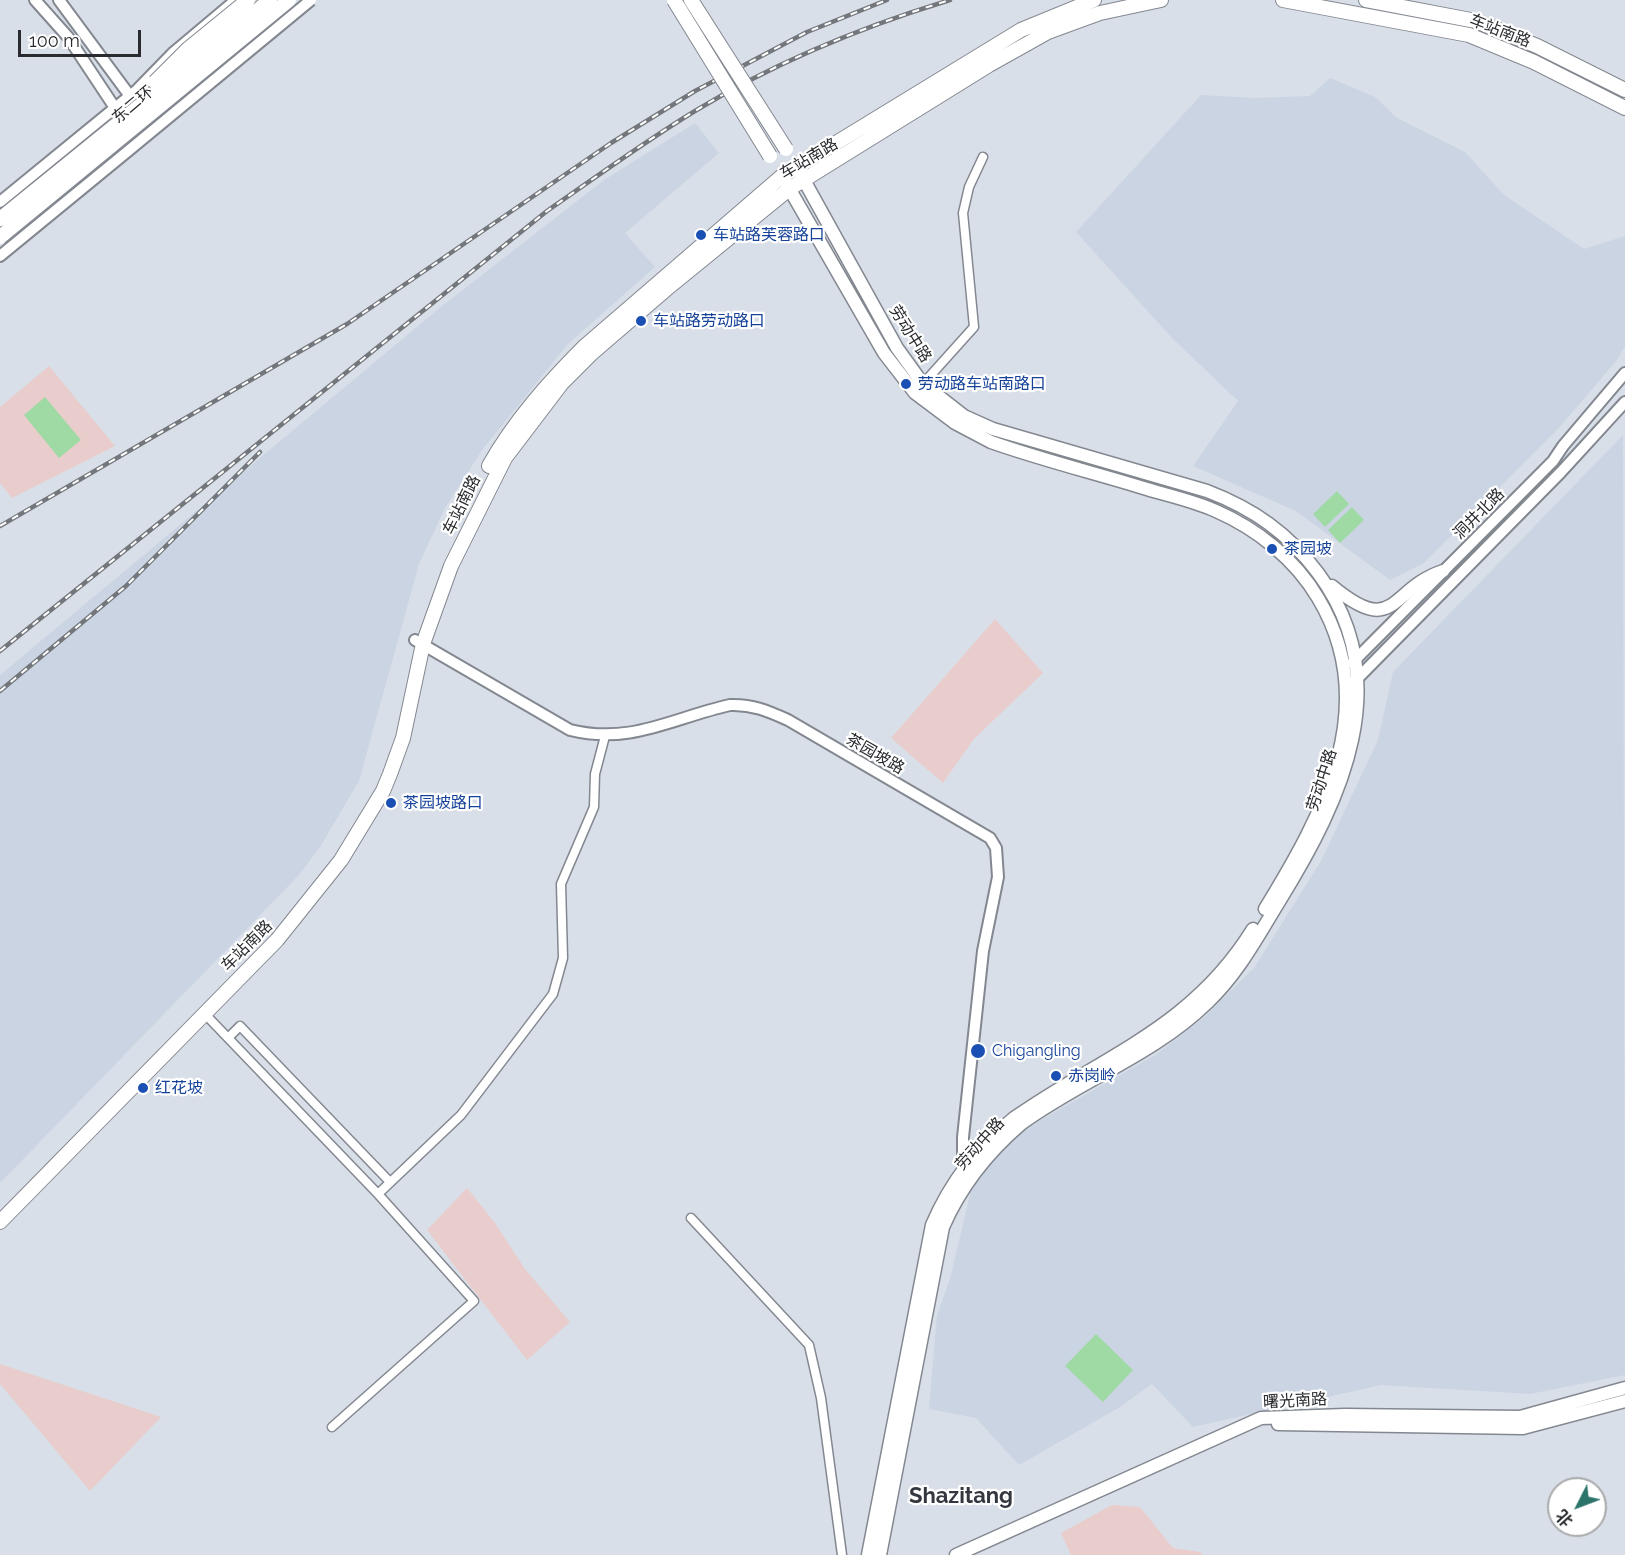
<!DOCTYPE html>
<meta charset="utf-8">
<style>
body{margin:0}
#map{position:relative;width:1625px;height:1555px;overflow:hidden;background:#d9dfe8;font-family:Raleway,"Noto Sans SC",sans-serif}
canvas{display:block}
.north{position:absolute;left:1547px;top:1477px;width:60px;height:60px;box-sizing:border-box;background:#fff;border:2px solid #a9aaab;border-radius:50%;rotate:228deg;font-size:16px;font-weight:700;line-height:24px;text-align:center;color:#292b2e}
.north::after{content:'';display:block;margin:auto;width:21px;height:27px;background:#2c736a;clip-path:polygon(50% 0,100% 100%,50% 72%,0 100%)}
.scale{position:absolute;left:18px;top:30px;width:123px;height:27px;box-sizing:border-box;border:3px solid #292b2e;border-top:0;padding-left:8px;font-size:18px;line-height:21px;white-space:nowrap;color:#292b2e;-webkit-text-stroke:4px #fff;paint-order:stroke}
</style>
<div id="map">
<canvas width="1625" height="1555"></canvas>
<div class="north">北</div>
<div class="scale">100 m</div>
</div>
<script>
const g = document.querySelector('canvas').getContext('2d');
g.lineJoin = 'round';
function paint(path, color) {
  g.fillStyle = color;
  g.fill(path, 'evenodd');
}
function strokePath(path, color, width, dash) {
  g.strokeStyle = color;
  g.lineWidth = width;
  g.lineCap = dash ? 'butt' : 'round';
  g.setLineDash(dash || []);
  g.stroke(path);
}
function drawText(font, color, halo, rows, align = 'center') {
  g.font = font + ' Raleway,"Noto Sans SC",sans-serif';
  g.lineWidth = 4.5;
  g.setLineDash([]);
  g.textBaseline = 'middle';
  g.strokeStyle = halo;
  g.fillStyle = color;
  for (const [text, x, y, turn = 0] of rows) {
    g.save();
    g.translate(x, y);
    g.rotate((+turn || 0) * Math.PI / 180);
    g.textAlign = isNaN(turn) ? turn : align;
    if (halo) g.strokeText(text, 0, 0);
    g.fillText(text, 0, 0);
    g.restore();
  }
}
paint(new Path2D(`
 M1330 78 1375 97 1397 118 1465 152 1504 195 1584 249 1625 236V346L1617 360 1558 429 1424 563 1390 580 1296 511 1193 466 1238 401 1172 338 1076 232 1201 95 1255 98 1310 96Z
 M695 123 719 153 625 233 655 267 568 344 482 450 445 508 419 564 359 781 320 847 299 875 0 1183V675L442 306 604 180Z
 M1623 435 1625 1375 1530 1394 1381 1385 1193 1427 1152 1384 1120 1407 1019 1465 976 1418 929 1409 937 1315 950 1279 971 1190 992 1160 1024 1131 1046 1117 1155 1055 1202 1019 1254 968 1321 861 1378 740 1393 672Z`), '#cbd4e3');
paint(new Path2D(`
 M49 366 115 446 12 498 0 483V407Z
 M995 619 1043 673 974 739 943 783 891 738Z
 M467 1188 495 1223 525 1269 570 1322 527 1360 427 1230Z
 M0 1364 161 1417 90 1491 0 1384Z
 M1112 1505 1140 1507 1173 1548 1200 1552 1203 1555H1071L1061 1533Z`), '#e8cdcc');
paint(new Path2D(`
 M45 397 81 440 59 458 24 415Z
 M1337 491 1349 504 1325 527 1313 514Z
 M1352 507 1364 520 1340 543 1328 530Z
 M1096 1334 1133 1370 1103 1402 1065 1366Z`), '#9fdaa5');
const minor = new Path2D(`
 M921 386 974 327 963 213 969 187 983 157
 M204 1013 378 1194 474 1301 332 1427
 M228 1038 240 1026 390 1182
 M378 1194 461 1115 553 994 563 958 561 884 594 807 595 774 605 736
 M691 1218 809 1345 821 1398 842 1555`);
const tertiary = new Path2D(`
 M35 0 68 37 115 108
 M59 0 130 96
 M0 202 137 90 174 52 236 0
 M0 256 128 151
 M415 640 570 730C631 745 672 718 730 705 752 704 768 711 788 720L990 838 996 848 998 877 983 951 963 1137V1173
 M1352 663 1553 461 1563 446 1625 373
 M1353 683 1561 472 1625 402`);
const secondary = new Path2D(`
 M800 173 897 348 923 384 964 416 993 429 1207 491C1254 509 1288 533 1318 573 1398 680 1342 800 1280 900 1258 936 1238 974 1207 1003 1154 1055 1081 1080 1021 1124 987 1153 961 1186 943 1227L880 1555
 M782 176 884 353 915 393 955 423 991 442C1042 460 1095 473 1147 489 1170 496 1194 501 1216 511 1257 529 1295 559 1318 598 1383 706 1323 814 1265 909
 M1332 586C1396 639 1389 589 1443 571
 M1278 1424 1523 1428 1625 1401
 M868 1555 932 1225C951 1181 977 1148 1014 1118 1104 1055 1192 1028 1253 929
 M956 1555 1261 1418 1345 1415 1520 1417 1625 1388`);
const primary = new Path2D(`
 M1283 0 1469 35 1534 62 1625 108
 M1366 0 1476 21 1537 46 1625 90
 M489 466C514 421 549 382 585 346L782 176 1021 30 1094 0
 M0 1222 277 940 341 860 383 791 390 774 403 738 423 644 451 566 505 458 562 383 591 354 670 286 789 189 989 65 1048 32 1100 13 1161 0`);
strokePath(minor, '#838890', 11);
strokePath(tertiary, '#838890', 14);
strokePath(secondary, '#838890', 15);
strokePath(primary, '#838890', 16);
strokePath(minor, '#fff', 8);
strokePath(tertiary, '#fff', 10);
strokePath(secondary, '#fff', 12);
strokePath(primary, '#fff', 14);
const rail = new Path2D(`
 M0 526 347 324 611 143 695 91 807 32 887 0
 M0 651 547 211C596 177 644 142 695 111 774 63 861 27 950 0
 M0 691 126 586 260 452`);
strokePath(rail, '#73777c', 4.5);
strokePath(rail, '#fff', 2, [7]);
const tertiaryBridge = new Path2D(`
 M128 151 311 0`);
const primaryBridge = new Path2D(`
 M674 0 770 156
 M691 0 786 149`);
const trunkBridge = new Path2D(`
 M155 82 188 49 248 0
 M0 219 270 0
 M0 237 289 0`);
strokePath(tertiaryBridge, '#838890', 14, []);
strokePath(primaryBridge, '#838890', 16, []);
strokePath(trunkBridge, '#838890', 16, []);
strokePath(tertiaryBridge, '#fff', 10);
strokePath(primaryBridge, '#fff', 14);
strokePath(trunkBridge, '#fff', 14);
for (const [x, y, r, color] of [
 [701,235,6,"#1a4fb4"],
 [641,321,6,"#1a4fb4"],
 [906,384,6,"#1a4fb4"],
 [1272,549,6,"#1a4fb4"],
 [391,803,6,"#1a4fb4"],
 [978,1051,8,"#1a4fb4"],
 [1056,1076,6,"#1a4fb4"],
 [143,1088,6,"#1a4fb4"]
]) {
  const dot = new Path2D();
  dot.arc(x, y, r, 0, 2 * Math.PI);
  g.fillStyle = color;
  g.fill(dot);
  strokePath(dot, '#fff', 2);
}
drawText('16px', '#292b2e', '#fff', [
 ["车站南路",1500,31,21],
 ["东二环",133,105,-40],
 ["车站南路",809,159,-31],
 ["劳动中路",910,334,58],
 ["车站南路",462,505,-64],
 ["洞井北路",1479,514,-45],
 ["茶园坡路",875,754,30],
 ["劳动中路",1322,780,-72],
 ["车站南路",247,946,-45],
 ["劳动中路",980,1144,-48],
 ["曙光南路",1295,1401,-3]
]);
drawText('16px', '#164399', '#fff', [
 ["车站路芙蓉路口",713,235],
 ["车站路劳动路口",653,321],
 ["劳动路车站南路口",918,384],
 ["茶园坡",1284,549],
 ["茶园坡路口",403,803],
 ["Chigangling",992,1051],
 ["赤岗岭",1068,1076],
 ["红花坡",155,1088]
], 'left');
drawText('bold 22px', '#33373f', '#fff', [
 ["Shazitang",961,1496]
]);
</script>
